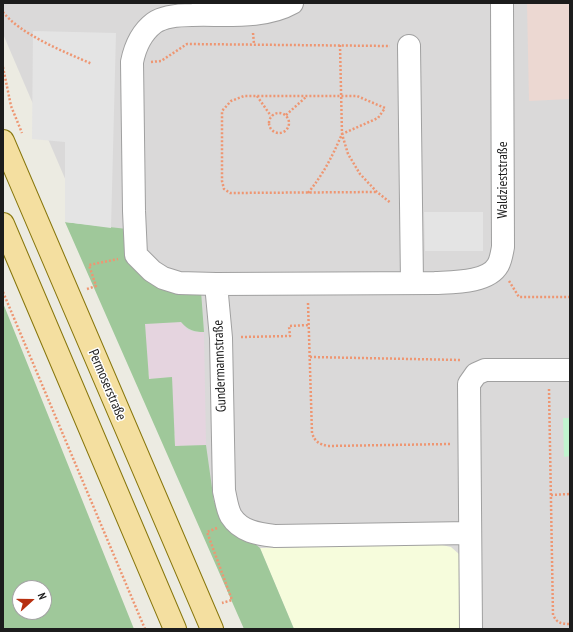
<!DOCTYPE html>
<meta charset="utf-8">
<style>
body{margin:0}
#map{position:relative;width:573px;height:632px;overflow:hidden;background:#ecebe2;font-family:"PT Sans Narrow",sans-serif}
canvas{display:block}
.frame{position:absolute;inset:0;border:4px solid #1c1c1c;pointer-events:none}
.north{position:absolute;left:12px;top:580px;width:40px;height:40px;box-sizing:border-box;background:#fff;border:1px solid #a4a4a4;border-radius:50%;rotate:69deg;font-size:11px;font-weight:700;line-height:16px;text-align:center;color:#1c1c1c}
.north::after{content:'';display:block;margin:auto;width:14px;height:18px;background:#b73010;clip-path:polygon(50% 0,100% 100%,50% 72%,0 100%)}
</style>
<div id="map">
<canvas width="573" height="632"></canvas>
<div class="frame"></div>
<div class="north">N</div>
</div>
<script>
const g = document.querySelector('canvas').getContext('2d');
g.lineJoin = 'round';
function paint(path, color) {
  g.fillStyle = color;
  g.fill(path, 'evenodd');
}
function strokePath(path, color, width, dash) {
  g.strokeStyle = color;
  g.lineWidth = width;
  g.lineCap = dash ? 'butt' : 'round';
  g.setLineDash(dash || []);
  g.stroke(path);
}
function drawText(font, color, halo, rows, align = 'center') {
  g.font = font + ' "PT Sans Narrow",sans-serif';
  g.lineWidth = 3;
  g.setLineDash([]);
  g.textBaseline = 'middle';
  g.strokeStyle = halo;
  g.fillStyle = color;
  for (const [text, x, y, turn = 0] of rows) {
    g.save();
    g.translate(x, y);
    g.rotate((+turn || 0) * Math.PI / 180);
    g.textAlign = isNaN(turn) ? turn : align;
    if (halo) g.strokeText(text, 0, 0);
    g.fillText(text, 0, 0);
    g.restore();
  }
}
paint(new Path2D(`
 M3 3H570V629H263L178 442 3 34Z`), '#dad9d9');
paint(new Path2D(`
 M527 3H570V99L529 101Z`), '#ecd8d2');
paint(new Path2D(`
 M181 322 188 330 195 332H204L206 445 175 446 172 377 149 379 145 324Z`), '#e5d4df');
paint(new Path2D(`
 M438 544 451 547 459 554 463 568 464 629H294L260 548Z`), '#f6fcdc');
paint(new Path2D(`
 M65 222 127 229 133 263 201 291 204 332C194 332 188 330 181 322L145 324 149 379 172 377 175 446 206 445 214 502 242 533 260 548 294 629H244Z
 M3 303 134 629H3ZM20 588H44V612H20Z`), '#9fc89a');
paint(new Path2D(`
 M563 418H570V456L564 457Z`), '#c1f4cf');
paint(new Path2D(`
 M33 31 116 33 111 228 65 222V142L32 139Z
 M424 212H483V251H425Z`), '#e4e4e4');
const minor = new Path2D(`
 M292 3C264 19 224 14 192 15 180 15 164 16 154 23 141 33 135 47 132 62L134 211 136 255 152 271 163 278 179 283 216 284 435 283C453 282 488 283 498 265 501 260 502 252 503 247L502 3
 M409 46 412 283
 M216 284 221 338 224 491C226 499 227 509 231 516 241 532 259 534 275 536L470 533
 M471 629 469 384 476 374 485 370H570`);
const major = new Path2D(`
 M3 141 212 629
 M3 224 175 629`);
strokePath(minor, '#a0a0a0', 24);
strokePath(major, '#87760c', 24);
strokePath(new Path2D(`
 M3 12C21 35 65 52 92 64
 M253 33 254 44
 M340 45 342 134 348 154 360 174 377 192 391 203
 M151 62 161 61 187 44 390 46
 M3 67 11 106 22 133
 M257 96 271 116
 M269 123a10 10 0 1 1 20 0a10 10 0 1 1-20 0Z
 M286 115 306 97
 M308 193C324 173 332 157 342 134L378 118 385 108 357 96H244L231 101 222 111V181L224 189 230 193 377 192
 M509 281 519 297H570
 M87 289 96 286 89 265 118 259
 M3 292 145 629
 M308 303 312 433C315 442 319 444 328 446L451 444
 M241 337 290 336 289 326 309 325
 M310 357 462 360
 M549 389 553 615C557 623 561 624 570 624
 M551 495 570 494
 M217 528 207 532 232 600 222 603`), '#ee9672', 2.5, [2, 2]);
strokePath(minor, '#fff', 22);
strokePath(major, '#f4dfa0', 22);
drawText('14px', '#1c1c1c', '#fff', [
 ["Waldzieststraße",503,180,-90],
 ["Gundermannstraße",220,366,-92],
 ["Permoserstraße",107,385,67]
]);
</script>
